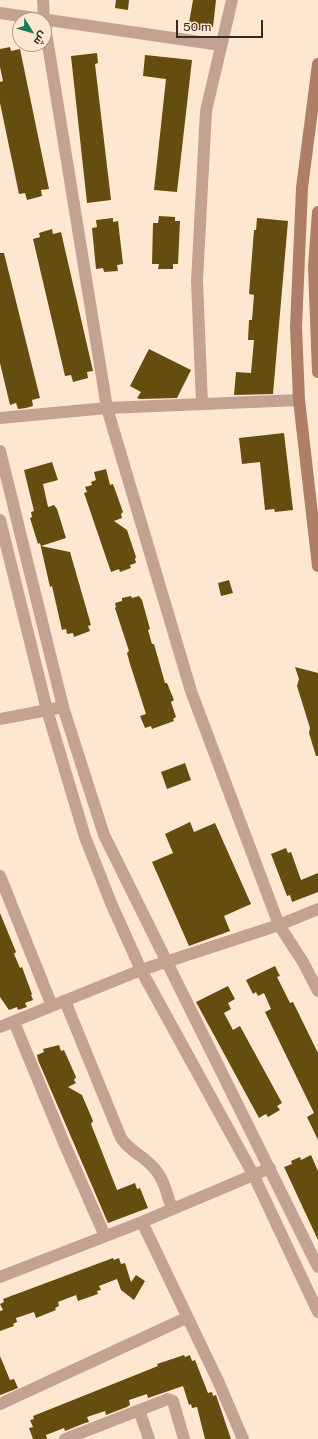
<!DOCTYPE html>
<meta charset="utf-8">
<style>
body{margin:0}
#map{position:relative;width:318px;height:1439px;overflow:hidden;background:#fee7d0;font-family:"Public Sans",Cairo,sans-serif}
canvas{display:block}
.north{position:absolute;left:12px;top:12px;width:40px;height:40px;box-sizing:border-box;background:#fee7d0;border:1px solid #ad9b8a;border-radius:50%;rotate:127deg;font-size:11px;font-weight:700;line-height:16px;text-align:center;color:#332a22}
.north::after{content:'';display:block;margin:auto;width:14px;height:18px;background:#187c54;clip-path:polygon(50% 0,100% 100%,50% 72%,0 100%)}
.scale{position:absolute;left:176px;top:20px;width:87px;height:18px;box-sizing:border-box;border:2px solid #332a22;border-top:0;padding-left:5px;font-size:12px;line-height:14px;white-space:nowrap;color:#332a22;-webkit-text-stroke:3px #fee7d0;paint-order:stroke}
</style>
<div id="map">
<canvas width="318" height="1439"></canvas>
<div class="north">ش</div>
<div class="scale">50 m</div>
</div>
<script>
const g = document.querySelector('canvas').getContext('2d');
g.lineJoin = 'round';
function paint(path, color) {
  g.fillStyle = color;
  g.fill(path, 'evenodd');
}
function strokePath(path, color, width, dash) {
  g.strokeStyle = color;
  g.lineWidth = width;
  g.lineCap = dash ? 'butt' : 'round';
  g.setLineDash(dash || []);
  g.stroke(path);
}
paint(new Path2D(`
 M116 0H129L128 10 115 8Z
 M193 0H216L213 27 206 26V31L193 29V24L189 23Z
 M10 47 11 51 20 49 49 189 41 190 42 196 27 200 25 193 19 194 0 103V82L3 81 0 67V49Z
 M97 53 98 63 95 64 111 200 87 203 71 56Z
 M145 55 192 60 177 192 154 190 166 79 143 76Z
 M159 216 175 217V221H180L178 264H173V269H158L159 264H152L153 223H158Z
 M113 218V222L118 221 123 264 117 265 118 271 104 272 103 268 96 269 92 228 97 227 96 220Z
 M257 218 288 221 273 394 234 395 236 372 251 373 254 340H248L249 320H252L254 295 249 294 254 230H256Z
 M52 229 53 234 61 232 93 371 87 372 88 378 73 382 71 375 65 376 33 239 40 237 39 233Z
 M0 253H4L40 398 32 400 33 406 26 408 18 409 16 403 10 405 0 363Z
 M149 349 191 370 177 398 140 399 137 398 141 392 130 386Z
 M284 433 293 510 275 512 274 509 265 510 260 462 242 464 239 438Z
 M52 462 58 480 43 484 48 507 54 505 57 509 66 538 41 546 70 552 91 625 88 626 90 631 74 637 73 633 67 634 66 629 62 630 52 586 50 587 40 543 38 544 30 518 32 517 31 512 34 511 24 470Z
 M106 469 110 485 113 484 123 512 121 514 122 518 114 521 127 530 136 557 135 559 136 563 130 565 131 568 120 572 119 569 111 572 84 493 87 492 85 487 92 485 91 482 96 480 94 472Z
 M229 580 233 593 221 596 218 583Z
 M131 596 132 598 139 596 142 600 150 629 148 630 152 644H154L165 683H167L174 700 171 702 176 717 173 719 174 721 152 729 151 726 145 728 140 716 146 714 130 664 127 653 129 651 115 608 116 607 115 603 122 601V598Z
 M295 667 318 673V756H316L309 733 310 728 297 686 299 679Z
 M185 763 191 780 167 789 161 772Z
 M190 822 194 832 215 823 251 904 224 916 230 931 189 946 152 862 173 853 165 834Z
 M286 848 288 853 291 852 301 880 318 873V892L292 902 290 895 287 896 271 854Z
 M0 913 16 952 14 954 20 968 22 967 32 994 31 995 33 1000 25 1003 27 1007 18 1010 17 1007 9 1010 0 997Z
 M275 966 280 976 277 977 290 1003 293 1002 318 1053V1140L307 1117 314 1113 265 1012 271 1009 264 993 258 996 256 992 253 994 246 980Z
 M228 986 235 999 228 1003 231 1009 224 1013 233 1030 240 1026 282 1103 277 1106 280 1110 268 1117 266 1114 259 1118 196 1002Z
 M59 1045 61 1051 64 1050 76 1077 74 1080 76 1083 68 1087 82 1095 93 1121 91 1124 117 1190 135 1183 137 1189 140 1188 148 1208 108 1223 38 1060 37 1055 44 1052 43 1049Z
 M311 1155 318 1171V1240L284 1167 292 1164 291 1161 300 1157 301 1160Z
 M113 1258 114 1260 119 1258 121 1264 125 1263 131 1282 136 1275 145 1281 134 1300 121 1290 117 1279 99 1286 101 1290 97 1291 98 1294 78 1301 76 1295 58 1302 59 1306 55 1308 56 1310 36 1318 34 1312 16 1318 17 1322 13 1324 14 1326 0 1331V1311L3 1310 0 1304 4 1302 3 1299Z
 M184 1355 185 1357 190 1355 192 1361 195 1360 208 1393 212 1392 213 1396 216 1395 231 1439H205L197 1407 192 1408 191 1404 189 1405 183 1386 148 1398 147 1394 129 1400 130 1405 127 1407 106 1415 105 1411 87 1417 89 1422 85 1423 65 1431 64 1428 46 1435 47 1439H33L29 1428 33 1427 30 1420 34 1419 33 1416 158 1366 157 1364Z
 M0 1356 10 1380 14 1379 18 1388 3 1394 0 1395Z`), '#654d10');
strokePath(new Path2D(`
 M43 0 44 20
 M0 13 221 45
 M44 20 107 408 191 691 279 925 303 962 318 991
 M202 404 197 281 206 111 232 0
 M0 418 107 408 299 400
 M0 719 63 707
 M0 876 52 1006
 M65 1001 121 1138C130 1152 143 1155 153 1167 164 1178 167 1195 172 1209
 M14 1022 64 1143 105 1236
 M0 1027 141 970 279 925 318 909
 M142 1222 270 1168
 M0 1277 142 1222 219 1383 243 1439
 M0 1404 186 1318
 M139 1410 149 1439
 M65 1439 168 1399 173 1401 184 1439`), '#c3a292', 12);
strokePath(new Path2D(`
 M0 451 63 707 104 835 318 1267
 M0 520 47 710 85 837 111 903 141 970 253 1174 318 1312`), '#c3a292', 12);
strokePath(new Path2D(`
 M318 64 302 188 296 327 299 400 318 566
 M318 212 314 267 318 372`), '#ae7e66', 12);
</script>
